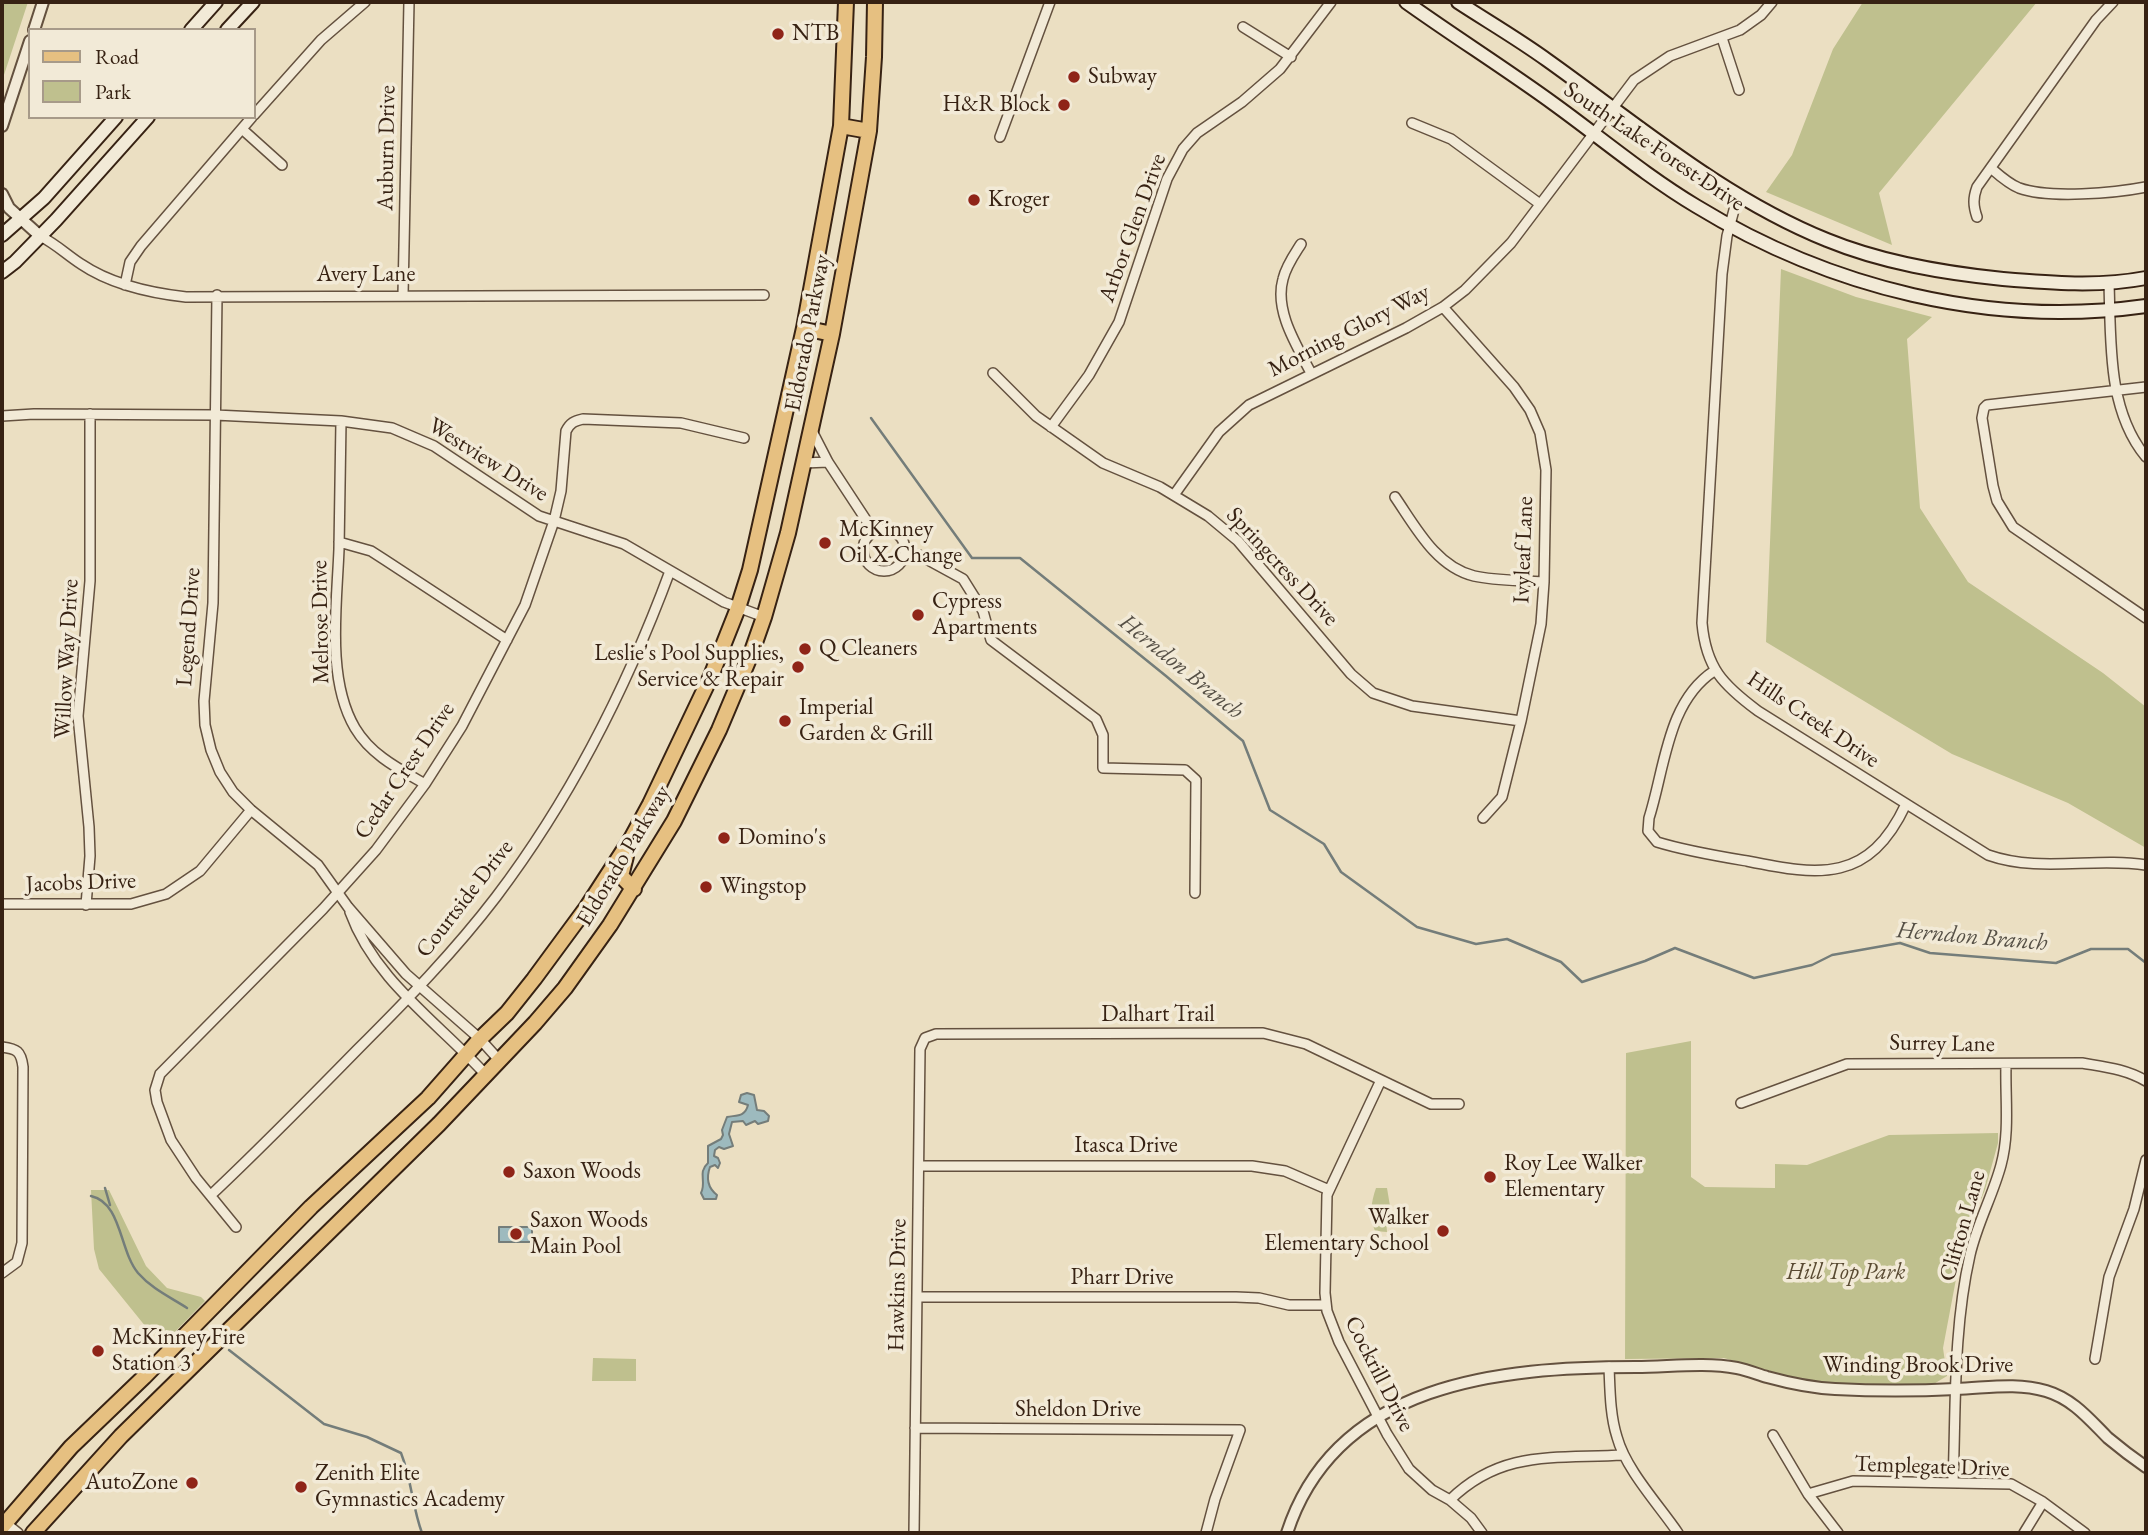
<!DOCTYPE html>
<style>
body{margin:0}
#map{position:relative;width:2148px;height:1535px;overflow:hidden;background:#ebdfc2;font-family:"EB Garamond",serif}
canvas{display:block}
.frame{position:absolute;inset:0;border:4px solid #372213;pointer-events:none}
.legend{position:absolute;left:28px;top:28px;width:228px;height:91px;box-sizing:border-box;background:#f2ead7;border:2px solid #a79a89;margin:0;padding:9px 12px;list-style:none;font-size:21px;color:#372213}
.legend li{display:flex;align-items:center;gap:14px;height:35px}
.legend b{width:35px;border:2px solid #a79a89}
</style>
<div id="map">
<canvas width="2148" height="1535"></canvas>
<div class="frame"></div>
<ul class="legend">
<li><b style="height:9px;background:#e6c081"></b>Road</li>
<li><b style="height:19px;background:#bfc08e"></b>Park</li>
</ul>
</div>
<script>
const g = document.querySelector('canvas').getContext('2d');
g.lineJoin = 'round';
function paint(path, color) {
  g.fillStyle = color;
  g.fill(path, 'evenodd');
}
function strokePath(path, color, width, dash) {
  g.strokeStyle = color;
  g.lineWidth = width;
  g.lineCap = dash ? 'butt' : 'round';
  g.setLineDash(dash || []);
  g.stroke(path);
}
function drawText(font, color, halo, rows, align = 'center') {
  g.font = font + ' "EB Garamond",serif';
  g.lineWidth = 7;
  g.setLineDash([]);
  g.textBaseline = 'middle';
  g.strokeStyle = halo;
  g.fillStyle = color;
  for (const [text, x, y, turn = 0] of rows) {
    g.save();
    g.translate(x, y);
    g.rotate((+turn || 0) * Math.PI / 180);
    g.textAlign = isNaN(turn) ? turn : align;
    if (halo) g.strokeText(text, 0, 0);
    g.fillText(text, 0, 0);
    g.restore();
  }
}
paint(new Path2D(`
 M2 2H28L2 81Z
 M1863 2H2037L1879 193 1892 245 1766 192 1792 155 1833 49Z
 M1781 269 1856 297 1932 317 1907 339 1920 508 1968 582 2103 673 2146 707V848L2068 803 1952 754 1766 642Z
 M1691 1041V1177L1705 1187 1775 1188V1164L1807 1165 1889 1135 1998 1133V1143L1985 1190 1963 1242 1943 1348 1947 1376 1932 1385 1817 1383 1792 1378 1724 1358 1625 1359 1626 1053Z
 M1376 1188H1387L1390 1206 1385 1207 1387 1232 1375 1231C1369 1217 1371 1202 1376 1188Z
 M91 1190H109L146 1266 167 1288 201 1297 205 1301 166 1341 146 1327 99 1269 94 1249Z
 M593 1358 636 1359V1381H592Z`), '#bfc08e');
const water = new Path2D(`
 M747 1093 754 1095 757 1110 764 1111 769 1116 768 1121 758 1124 755 1121 746 1125 743 1121 732 1122 729 1134 733 1146 724 1149 719 1147 715 1150 714 1156 718 1158 720 1163 718 1168 715 1165 710 1167C706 1178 708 1188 717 1195L716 1199H704L701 1193C707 1181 697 1173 708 1163V1146L721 1139 723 1135 722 1130 727 1117C737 1115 745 1117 748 1105L739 1102 741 1095Z
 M499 1227H532V1242H499Z`);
paint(water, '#9dbabe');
strokePath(water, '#747d7a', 2);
strokePath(new Path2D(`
 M871 418 972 558H1020L1166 676 1243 741 1270 810 1324 844 1341 872 1417 927 1476 944 1507 939 1561 962 1582 982 1645 961 1675 948 1754 978 1812 965 1832 955 1900 943 1930 953 2056 963 2091 949H2128L2146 963
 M105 1188 110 1205
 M91 1196C122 1203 119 1250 138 1273 152 1289 170 1297 187 1308
 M229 1350 324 1424 367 1437 401 1453C412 1481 412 1506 422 1533`), '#747d7a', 2.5);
const minor = new Path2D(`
 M1243 27 1291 57
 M1722 38 1739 90
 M254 115 321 40 365 2
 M1412 123 1451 139 1540 204
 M242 129 282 165
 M1000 137 1050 2
 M1992 169C2000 176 2009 184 2019 188 2049 199 2115 193 2146 187
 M1738 195 1727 236 1722 274 1702 623C1706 668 1723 685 1758 711L1988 855C2039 873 2094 857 2146 865
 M1977 217C1973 205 1973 198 1977 187L2096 20 2113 2
 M40 236C56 244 67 255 81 264 112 285 150 293 186 297L764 295
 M1301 244C1294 255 1286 266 1283 279 1274 311 1297 346 1311 373
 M2109 283C2111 341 2107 410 2146 457
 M125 285 130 262 141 246 252 117
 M217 295 213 603 204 701 205 725 211 750 220 772 233 792 251 810 318 865 348 907 406 974 480 1039 499 1060
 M403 295 409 2
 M1443 307 1514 387 1530 410 1540 433 1546 470 1544 582 1541 624 1521 721 1502 797 1483 818
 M993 373 1036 416 1103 463 1160 487 1208 516 1238 541 1351 674 1373 693 1412 706 1521 721
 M2146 387 1987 405 1984 408 1982 418 1993 486 1997 501 2013 527 2146 618
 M2 416 34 414 215 415 341 421 392 428 434 446 539 516 624 544 724 602 764 617
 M341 421C340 464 340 507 339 549 337 604 326 679 355 728 371 755 399 769 425 784
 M1051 427 1089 375 1119 322 1167 179 1183 149 1197 133 1242 102 1280 69 1331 2
 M812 431 828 462 874 532
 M804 463 828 462
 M1174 495 1219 432 1249 405 1406 328 1443 307 1465 290 1511 243 1634 80 1670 56 1740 30 1761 15 1772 2
 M1395 497C1415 526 1436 567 1474 576 1497 581 1521 580 1544 582
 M863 550a21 21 0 1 1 42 0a21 21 0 1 1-42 0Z
 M339 542 371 551 385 560 507 640
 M905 554 919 555 963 579 983 611 991 640 1096 719 1103 735V768L1185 770 1196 780 1195 893
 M1714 671C1667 702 1665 768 1649 818L1648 831 1657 842C1686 851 1717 856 1747 861 1820 876 1869 883 1906 804
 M2 904H131L166 894 200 871 251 810
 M86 905 90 856 89 827 78 716 90 581V414
 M350 912C375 981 438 1022 486 1075
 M2 1047C17 1049 21 1051 23 1067L22 1243 17 1262 2 1273
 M1381 1080 1327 1195 1325 1293 1327 1311 1339 1342 1387 1434 1409 1469 1432 1490 1450 1500 1471 1518 1482 1533
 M1741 1103 1847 1064 2082 1063C2105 1067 2126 1069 2146 1081
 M919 1166H1252L1285 1171 1329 1190
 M211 1195C261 1148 309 1099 357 1050 406 1001 454 952 496 897 571 798 627 687 670 571
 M236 1227 196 1178 171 1140 157 1102 155 1090 160 1074 323 909 376 850 425 784 462 726 525 605 554 521 561 491 566 431C570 423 574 421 583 419L681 423 744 438
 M917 1297H1236L1259 1298 1289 1305H1326
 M2095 1359 2109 1277 2134 1209 2146 1160
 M1609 1367C1610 1390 1610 1415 1617 1437 1626 1470 1659 1505 1678 1533
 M915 1428 1240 1430 1215 1499 1206 1533
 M1773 1435 1808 1494 1838 1533
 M1953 1483C1956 1407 1953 1330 1970 1255 1977 1224 1993 1195 2001 1165 2010 1132 2005 1098 2006 1064
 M1808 1494 1853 1481 2011 1484 2043 1502 2085 1533
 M1450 1500C1502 1449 1556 1459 1623 1455
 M3 1521 18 1533
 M914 1533 920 1049 925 1038 936 1034 1263 1033 1306 1044 1431 1104H1459
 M2024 1533 2043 1502`);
const tertiary = new Path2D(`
 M34 30 43 2
 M2 126 30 41
 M2 194 9 208 40 236
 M1287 1533C1336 1382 1500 1367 1636 1367 1669 1367 1704 1362 1737 1368 1747 1370 1757 1374 1767 1377 1789 1383 1812 1388 1835 1389 1875 1391 1916 1391 1956 1389 1987 1388 2016 1382 2046 1391 2073 1399 2089 1419 2108 1438 2120 1448 2133 1458 2146 1467`);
const secondary = new Path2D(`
 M1406 2C1455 37 1506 69 1554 104 1601 138 1646 176 1696 206 1830 288 1990 328 2146 306
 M1458 2C1487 21 1518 39 1547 60 1637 124 1723 198 1827 240 1883 263 1944 273 2003 279 2051 283 2099 287 2146 278
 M191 30 216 2
 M227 30 253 2
 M2 235 44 198 116 117
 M2 272 15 262 56 220 148 117`);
const primary = new Path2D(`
 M841 126 869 131
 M804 328 832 334
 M626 856 621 876 634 889
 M2 1527 71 1447 144 1377 311 1207 428 1098 480 1039 507 1013 534 979 587 907 631 839 650 804 711 676 738 608 750 570 804 328 841 126 846 2
 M33 1533 121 1436 439 1124 535 1023 565 988 610 925 674 821 719 730 751 654 764 617 788 533 832 334 869 131 874 57 875 2`);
strokePath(minor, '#64513f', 12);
strokePath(tertiary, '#64513f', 14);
strokePath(secondary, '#372213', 16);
strokePath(primary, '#372213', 18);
strokePath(minor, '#f2ead7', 9);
strokePath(tertiary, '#f2ead7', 10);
strokePath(secondary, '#f2ead7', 12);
strokePath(primary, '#e6c081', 14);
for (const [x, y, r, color] of [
 [778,34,7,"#8f2418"],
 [1074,77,7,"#8f2418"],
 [1064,105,7,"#8f2418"],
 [974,200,7,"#8f2418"],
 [825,543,7,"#8f2418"],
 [918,615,7,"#8f2418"],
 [805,649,7,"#8f2418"],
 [798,667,7,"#8f2418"],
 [785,721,7,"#8f2418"],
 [724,838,7,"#8f2418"],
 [706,887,7,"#8f2418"],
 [509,1172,7,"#8f2418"],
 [1490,1177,7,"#8f2418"],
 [1443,1231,7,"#8f2418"],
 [516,1234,7,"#8f2418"],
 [98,1351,7,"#8f2418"],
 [192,1483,7,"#8f2418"],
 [301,1487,7,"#8f2418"]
]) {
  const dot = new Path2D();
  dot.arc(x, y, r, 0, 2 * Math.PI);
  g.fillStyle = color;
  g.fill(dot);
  strokePath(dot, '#f2ead7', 2.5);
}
drawText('23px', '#372213', '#f2ead7', [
 ["NTB",792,34],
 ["Subway",1088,77],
 ["H&R Block",1050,105,"right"],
 ["Kroger",988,200],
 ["McKinney",839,530],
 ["Oil X-Change",839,556],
 ["Cypress",932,602],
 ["Apartments",932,628],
 ["Q Cleaners",819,649],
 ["Leslie's Pool Supplies,",784,654,"right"],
 ["Service & Repair",784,680,"right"],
 ["Imperial",799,708],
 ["Garden & Grill",799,734],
 ["Domino's",738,838],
 ["Wingstop",720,887],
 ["Roy Lee Walker",1504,1164],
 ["Elementary",1504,1190],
 ["Saxon Woods",523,1172],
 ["Walker",1429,1218,"right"],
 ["Elementary School",1429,1244,"right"],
 ["Saxon Woods",530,1221],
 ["Main Pool",530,1247],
 ["McKinney Fire",112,1338],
 ["Station 3",112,1364],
 ["Zenith Elite",315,1474],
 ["Gymnastics Academy",315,1500],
 ["AutoZone",178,1483,"right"]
], 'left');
drawText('23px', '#372213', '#f2ead7', [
 ["South Lake Forest Drive",1654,147,34],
 ["Auburn Drive",387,148,-89],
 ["Arbor Glen Drive",1133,228,-70],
 ["Avery Lane",366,275],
 ["Morning Glory Way",1349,331,-27],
 ["Eldorado Parkway",808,333,-79],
 ["Westview Drive",488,460,32],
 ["Ivyleaf Lane",1524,550,-88],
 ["Springcress Drive",1282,567,47],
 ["Melrose Drive",321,622,-91],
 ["Legend Drive",189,627,-86],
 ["Willow Way Drive",67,659,-87],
 ["Hills Creek Drive",1813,720,34],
 ["Cedar Crest Drive",405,771,-56],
 ["Eldorado Parkway",624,856,-59],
 ["Jacobs Drive",81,883,-2],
 ["Courtside Drive",465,899,-52],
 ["Dalhart Trail",1158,1015],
 ["Surrey Lane",1942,1044,1],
 ["Itasca Drive",1126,1146],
 ["Clifton Lane",1963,1226,-74],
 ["Pharr Drive",1122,1278],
 ["Hawkins Drive",898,1285,-89],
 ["Winding Brook Drive",1918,1366],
 ["Cockrill Drive",1379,1374,63],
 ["Sheldon Drive",1078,1410],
 ["Templegate Drive",1932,1467,2]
]);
drawText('italic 23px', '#594a32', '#f2ead7', [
 ["Hill Top Park",1846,1273]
]);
drawText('italic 24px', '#565046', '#f2ead7', [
 ["Herndon Branch",1181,667,39],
 ["Herndon Branch",1972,937,5]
]);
</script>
